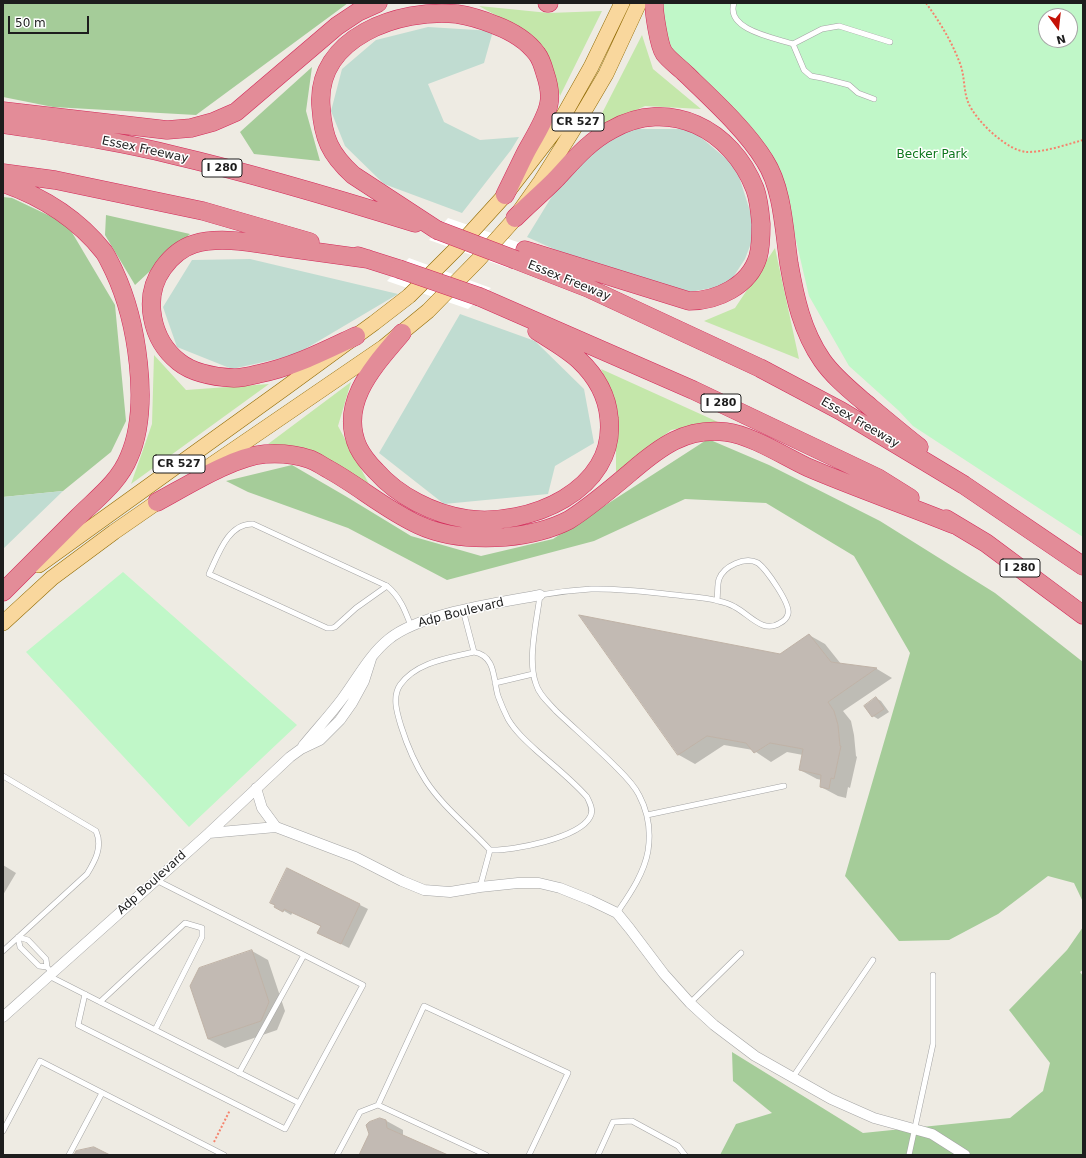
<!DOCTYPE html>
<style>
body{margin:0}
#map{position:relative;width:1086px;height:1158px;overflow:hidden;background:#eeebe3;font-family:"DejaVu Sans",sans-serif}
canvas{display:block}
.frame{position:absolute;inset:0;border:4px solid #1d1d1d;pointer-events:none}
.north{position:absolute;left:1038px;top:8px;width:40px;height:40px;box-sizing:border-box;background:#fff;border:1px solid #a5a5a5;border-radius:50%;rotate:165deg;font-size:11px;font-weight:700;line-height:16px;text-align:center;color:#1d1d1d}
.north::after{content:'';display:block;margin:auto;width:14px;height:18px;background:#c41106;clip-path:polygon(50% 0,100% 100%,50% 72%,0 100%)}
.scale{position:absolute;left:8px;top:16px;width:81px;height:18px;box-sizing:border-box;border:2px solid #1d1d1d;border-top:0;padding-left:5px;font-size:12px;line-height:14px;white-space:nowrap;color:#1d1d1d;-webkit-text-stroke:3px #fff;paint-order:stroke}
</style>
<div id="map">
<canvas width="1086" height="1158"></canvas>
<div class="frame"></div>
<div class="north">N</div>
<div class="scale">50 m</div>
</div>
<script>
const g = document.querySelector('canvas').getContext('2d');
g.lineJoin = 'round';
function paint(path, color) {
  g.fillStyle = color;
  g.fill(path, 'evenodd');
}
function strokePath(path, color, width, dash) {
  g.strokeStyle = color;
  g.lineWidth = width;
  g.lineCap = dash ? 'butt' : 'round';
  g.setLineDash(dash || []);
  g.stroke(path);
}
function drawText(font, color, halo, rows, align = 'center') {
  g.font = font + ' "DejaVu Sans",sans-serif';
  g.lineWidth = 3;
  g.setLineDash([]);
  g.textBaseline = 'middle';
  g.strokeStyle = halo;
  g.fillStyle = color;
  for (const [text, x, y, turn = 0] of rows) {
    g.save();
    g.translate(x, y);
    g.rotate((+turn || 0) * Math.PI / 180);
    g.textAlign = isNaN(turn) ? turn : align;
    if (halo) g.strokeText(text, 0, 0);
    g.fillText(text, 0, 0);
    g.restore();
  }
}
paint(new Path2D(`
 M479 6 549 13 602 11 560 96 551 62 532 35Z
 M642 35 653 69 701 109 645 106 594 129Z
 M775 248 799 359 704 321 735 308Z
 M154 355 186 390 269 384 131 484 152 424Z
 M601 369 718 422 671 430 616 473V404Z
 M351 382 338 426 369 484 316 453 268 444Z`), '#c4e7aa');
paint(new Path2D(`
 M3 3H348L196 115 53 107 3 97Z
 M312 67 306 111 320 161 254 154 240 132Z
 M3 197 12 198 67 224 115 305 126 421 111 452 63 491 3 497Z
 M106 215 190 234 135 285 105 235Z
 M708 439 769 465 880 521 995 593 1083 662V902L1074 883 1048 876 998 914 949 940 899 941 845 876 910 653 854 556 766 503 685 499 594 541 447 580 348 528 248 492 226 481 292 465 347 497 411 536 481 556 553 539Z
 M1083 927V970L1080 972 1083 976V1155H720L736 1124 772 1113 733 1081 732 1052 863 1133 1010 1118 1043 1091 1050 1063 1009 1010 1067 950Z`), '#a5cc99');
paint(new Path2D(`
 M428 27 493 31 484 63 428 84 444 122 480 140 519 137 511 150 462 213 384 184 345 146 331 111 342 69 376 40Z
 M625 129H691L736 167 756 230 745 259 728 285 690 292 587 264 527 237 557 188 603 142Z
 M250 259 398 294 295 355 232 369 177 347 163 307 192 260Z
 M460 314 535 341 584 389 594 443 555 466 548 494 444 504 379 453Z
 M63 491 3 549V497Z`), '#c0dcd1');
paint(new Path2D(`
 M662 3H1083V537L913 426 898 410 849 366 809 296 779 168 752 128 715 89 667 46ZM1046 16H1070V40H1046Z
 M123 572 297 725 189 827 26 652Z`), '#c0f7c8');
paint(new Path2D(`
 M448 218 529 246 508 268 429 240Z
 M409 258 491 288 468 309 387 281Z`), '#fff');
paint(new Path2D(`
 M581 617 780 655 809 635 825 644 841 664 877 669 892 678 843 711 851 721 854 735 856 756 857 757 850 788 848 787 846 798 838 796 821 787 822 780 817 779 800 770 803 755 787 752 771 762 753 750 724 745 695 764 679 755Z
 M876 698 881 701 889 712 878 719 873 716 865 706Z
 M3 865 16 873 3 895Z
 M288 869 368 909 349 948 319 933 322 927 293 912 291 915 271 903Z
 M252 951 268 960 285 1011 277 1030 225 1048 208 1039Z
 M383 1119 403 1130V1136L445 1155H360Z`), '#0003');
const building = new Path2D(`
 M579 615 780 654 809 634 831 662 877 668 828 702 834 711 838 725 840 746H841L834 779 831 778 829 789 820 787 821 775 799 770 803 749 770 743 754 753 746 743 707 736 678 755Z
 M876 697 884 709 872 717 864 706Z
 M287 868 360 904 341 944 317 933 321 926 284 909 283 912 274 907 275 905 270 903Z
 M252 950 269 1002 261 1021 208 1039 190 986 199 968Z
 M380 1118 386 1120 387 1128 448 1155H359L369 1134 366 1125 369 1122Z
 M94 1147 110 1155H74L76 1151Z`);
paint(building, '#c2bab3');
strokePath(building, '#bfb2a6', 1);
const lane = new Path2D(`
 M734 3C725 30 775 38 793 44L804 70 811 76 822 78 849 85 858 93 874 99
 M793 44 822 29 839 26 890 42
 M387 586 356 608 335 627 332 628H327L209 574C218 555 228 523 253 524L387 586C400 597 405 610 411 626
 M463 610 474 652
 M474 652C496 656 493 679 498 696 501 704 504 711 508 719 515 731 526 741 537 751 554 766 572 780 587 797 590 803 594 811 590 817 579 838 513 851 490 850 469 827 443 807 426 781 415 764 407 745 401 726 397 713 392 697 400 685 416 662 449 658 474 652Z
 M495 683 533 674
 M3 776 96 831C103 847 95 861 87 874L3 951
 M647 815 784 786
 M480 887 490 850
 M617 913C629 895 644 874 648 851 651 832 648 812 639 795 633 783 623 774 614 765 595 746 575 729 556 711 549 703 539 695 536 684 527 660 537 620 540 595 557 592 574 590 591 589 620 588 648 592 676 595 690 597 705 597 718 601 724 602 730 604 735 607 750 615 763 634 780 623 784 621 787 618 788 614 791 604 766 569 758 563 745 556 724 566 719 579 717 585 718 593 717 600
 M47 967 46 959 28 940 18 937 20 947 39 966 47 967 52 973
 M49 976 299 1103 363 985 156 880
 M85 994 78 1025 285 1129 299 1103
 M100 1002 185 923 202 928V937L155 1030
 M690 1003 741 953
 M239 1073 304 955
 M793 1077 873 960
 M378 1105 486 1155
 M3 1131 40 1061 224 1155
 M69 1155 102 1093
 M337 1155 360 1112 378 1105 424 1006 568 1073 529 1155
 M598 1155 613 1122 632 1121 678 1146 685 1155
 M909 1155 933 1044V975`);
const street = new Path2D(`
 M303 746C316 730 330 715 342 699 357 679 369 655 389 639 421 613 499 603 540 595
 M256 788 262 808 276 827
 M209 833 276 827 355 857 402 881 424 890 450 892 480 887 518 883H539L560 888 590 900 617 913 630 929 664 974 690 1003 714 1025 755 1056 831 1099 874 1118 932 1134 965 1155
 M3 1017 209 833 290 757 301 749 320 740 340 720 352 703 364 681 371 659`);
const primary = new Path2D(`
 M207 468 384 347 428 311 479 259 512 222 541 181 573 130 606 74 639 3
 M39 565 285 388 374 323 409 296 455 250 505 195 556 129 591 67 622 3
 M3 623 52 578 114 532 166 496`);
const highway = new Path2D(`
 M547 3H549
 M654 3C654 13 659 46 664 53 670 61 679 67 686 74 712 99 747 131 765 161 783 189 784 231 789 264 795 298 802 331 822 360 833 376 849 389 863 401 881 416 900 432 919 447
 M3 111 167 130 191 128 213 122 236 112 337 26 358 12 378 3
 M3 124C60 133 117 141 173 155 254 174 335 198 415 223
 M3 173 55 180 203 211 310 242
 M3 183C43 197 78 219 104 252 108 258 111 265 114 271 137 320 151 407 129 457 119 482 97 498 78 517 53 542 28 567 3 592
 M515 218C528 205 542 193 555 180 572 162 588 142 611 130 669 97 732 129 755 189 759 200 760 212 761 224 761 235 761 247 758 257 749 286 717 301 689 301L525 250
 M437 230 353 175C330 154 323 138 321 107 315 37 400 8 457 14 470 16 483 20 495 25 511 31 526 39 537 54 541 59 543 66 545 73 548 82 551 93 549 103 547 117 533 139 526 152 519 166 512 181 505 195
 M358 256 399 269
 M516 260 588 288 760 368 841 411 964 485 1083 566
 M480 297 693 390 878 478 910 498
 M402 333C376 364 338 402 358 447 362 455 369 464 376 471 398 496 433 514 467 519 528 527 617 491 609 418 607 395 596 376 579 360 567 349 551 340 537 331
 M356 336C324 351 293 367 258 374 250 376 242 378 234 378 215 377 194 374 179 362 151 340 142 297 163 268 171 257 181 248 194 244 220 236 254 243 281 247 310 251 339 255 368 259
 M157 502C187 486 232 457 265 454 280 453 295 454 309 459 316 461 322 466 328 469 359 486 386 510 419 525 445 537 477 539 505 537 526 535 550 530 569 520 591 506 612 488 632 471 660 447 686 427 726 432 751 435 784 456 807 467 856 488 906 505 955 525
 M946 519 986 543 1083 615`);
strokePath(lane, '#a4a4a4', 6);
strokePath(street, '#a4a4a4', 11);
strokePath(primary, '#916b04', 16);
strokePath(highway, '#d32959', 19);
strokePath(new Path2D(`
 M926 3C939 21 951 40 959 61 965 74 963 89 968 102 975 120 1007 151 1027 152 1045 152 1065 145 1083 140
 M214 1142 230 1110`), '#f5836d', 2, [2, 2]);
strokePath(lane, '#fff', 5);
strokePath(street, '#fff', 10);
strokePath(primary, '#f9d79d', 15);
strokePath(highway, '#e38c98', 18);
const highwayBridge = new Path2D(`
 M437 230 516 260
 M399 269 480 297`);
strokePath(highwayBridge, '#d32959', 19, []);
strokePath(highwayBridge, '#e38c98', 18);
for (const [x, y, w] of [
 [578,122,52],
 [222,168,40],
 [721,403,40],
 [179,464,52],
 [1020,568,40]
]) {
  const box = new Path2D();
  box.roundRect(x - w / 2, y - 9, w, 18, 3);
  g.fillStyle = '#fff';
  g.fill(box);
  strokePath(box, '#1d1d1d', 1);
}
drawText('bold 11px', '#1d1d1d', null, [
 ["CR 527",578,122],
 ["I 280",222,168],
 ["I 280",721,403],
 ["CR 527",179,464],
 ["I 280",1020,568]
]);
drawText('12px', '#1d1d1d', '#fff', [
 ["Essex Freeway",145,150,12],
 ["Essex Freeway",569,281,22],
 ["Essex Freeway",860,423,30],
 ["Adp Boulevard",461,613,-14],
 ["Adp Boulevard",152,883,-42]
]);
drawText('12px', '#0e771d', '#fff', [
 ["Becker Park",932,155]
]);
</script>
